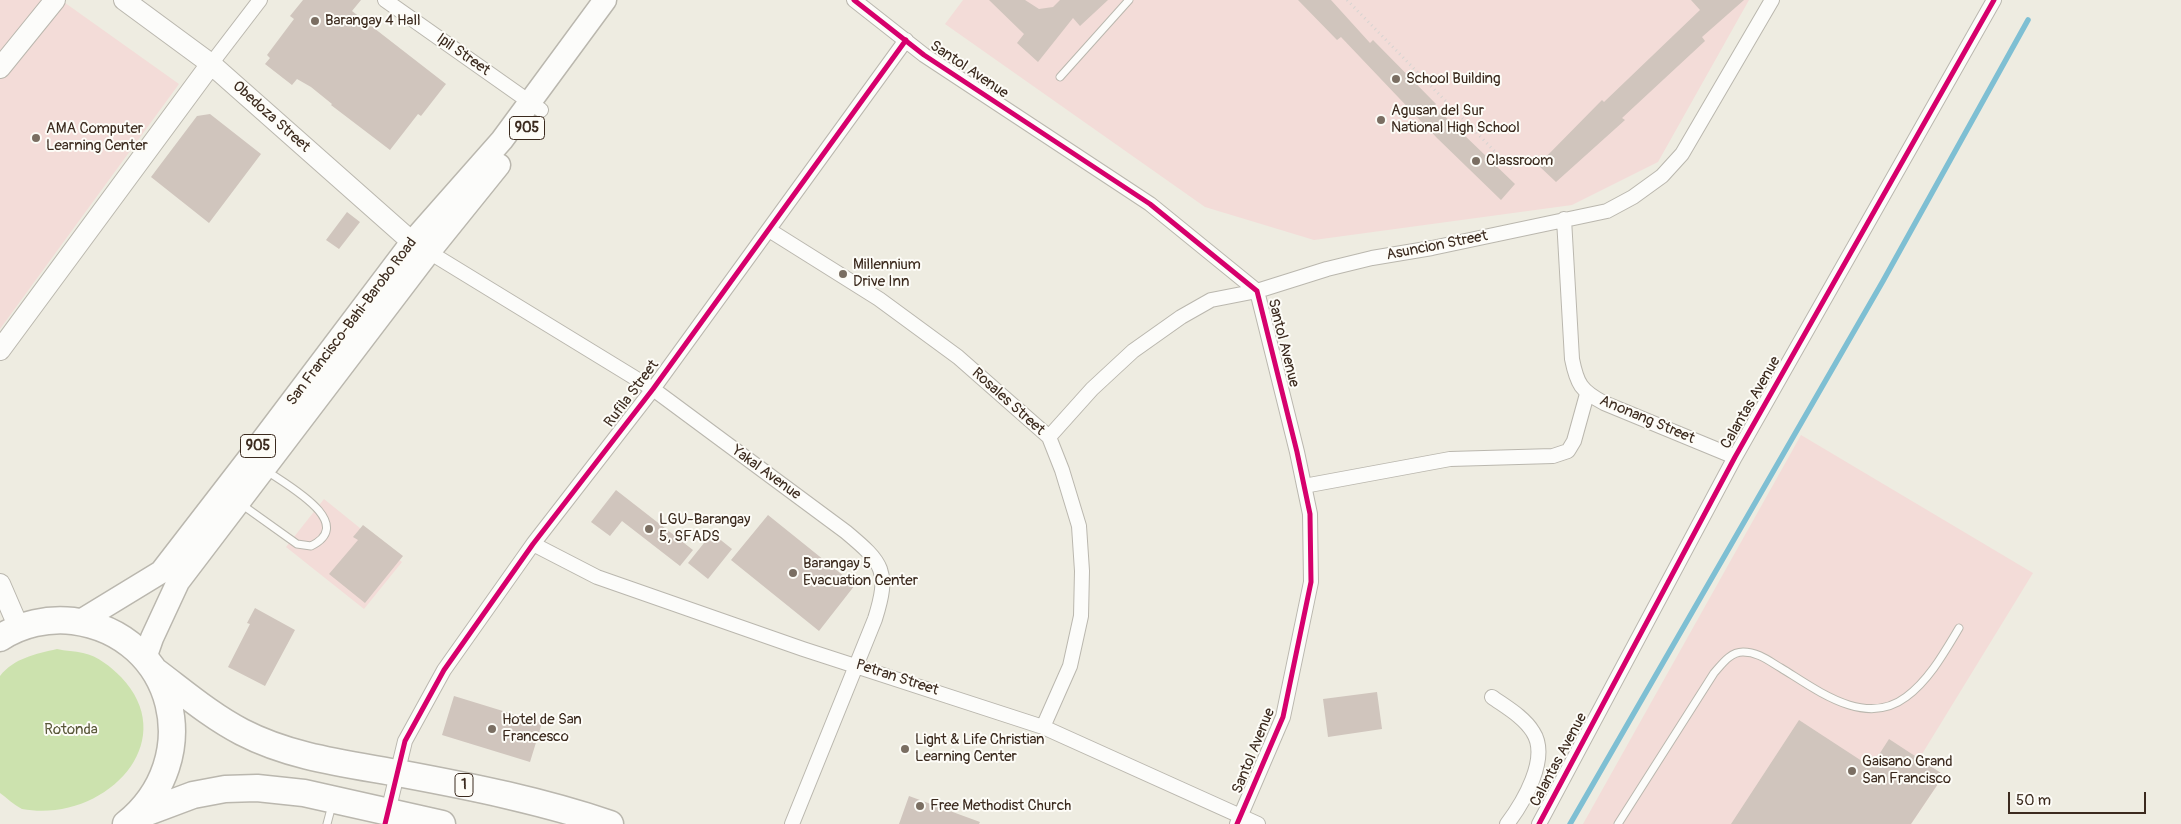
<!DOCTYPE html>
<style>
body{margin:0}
#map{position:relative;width:2181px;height:824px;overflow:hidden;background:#eeece1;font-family:Pangolin,sans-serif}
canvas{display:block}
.scale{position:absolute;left:2008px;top:792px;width:138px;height:22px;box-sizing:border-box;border:2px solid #3b2a1e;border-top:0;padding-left:6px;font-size:15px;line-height:18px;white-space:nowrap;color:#3b2a1e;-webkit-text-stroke:4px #fdfcf7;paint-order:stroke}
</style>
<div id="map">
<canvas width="2181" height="824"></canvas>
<div class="scale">50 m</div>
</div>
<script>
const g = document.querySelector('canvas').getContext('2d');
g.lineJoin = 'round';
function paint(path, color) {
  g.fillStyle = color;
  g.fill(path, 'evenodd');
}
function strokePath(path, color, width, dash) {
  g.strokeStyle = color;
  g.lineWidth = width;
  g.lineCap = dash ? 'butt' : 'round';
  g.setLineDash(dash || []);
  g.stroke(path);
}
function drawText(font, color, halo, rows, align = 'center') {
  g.font = font + ' Pangolin,sans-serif';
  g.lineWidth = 4;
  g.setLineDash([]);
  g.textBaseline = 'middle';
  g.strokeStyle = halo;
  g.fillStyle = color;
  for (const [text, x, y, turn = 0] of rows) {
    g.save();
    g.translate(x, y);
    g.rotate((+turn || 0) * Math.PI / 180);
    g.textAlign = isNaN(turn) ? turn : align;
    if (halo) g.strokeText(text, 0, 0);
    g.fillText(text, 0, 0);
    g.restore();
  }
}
paint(new Path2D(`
 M0 0H61L179 84 0 329Z
 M963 0H1749L1658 162 1572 205 1314 240 1205 207 945 24Z
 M1801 435 2033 573 1919 759 1944 775 1911 824H1583Z
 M324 499 402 562 364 609 286 547Z`), '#f3dcd8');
paint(new Path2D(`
 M57 649C65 651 75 651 83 653 98 656 111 667 121 677 184 743 103 824 22 809 14 805 7 798 0 793V676C14 658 36 654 57 649Z`), '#cce2ae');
strokePath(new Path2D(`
 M1570 824 1883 281 2028 20`), '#7ebfd3', 5.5);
paint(new Path2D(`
 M303 0H361L352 11 446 84 421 116 418 114 390 150 331 105 332 104 311 87 297 79 292 85 265 64 270 58 267 55 294 19 290 16Z
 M989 0H1025L1039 9 1053 7 1060 0H1108L1080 26 1073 18 1038 62 1017 43 1024 34Z
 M1298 0H1331L1370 43 1373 40 1436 104 1434 106 1515 184 1501 200 1437 138 1341 37 1337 40Z
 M1691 0H1744L1702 37 1705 41 1622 118 1625 120 1556 182 1538 165 1602 100 1604 102 1700 10Z
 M210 114 261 154 209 223 151 177 197 116Z
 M347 212 360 222 339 249 326 240Z
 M616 490 693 550 680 566 622 521 610 536 591 522Z
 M768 515 855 585 819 631 731 560Z
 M363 525 403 556 365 603 329 574 358 540 353 537Z
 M712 533 732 549 708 579 688 563Z
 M255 608 295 630 265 686 228 667 250 624 247 623Z
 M1377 692 1382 729 1328 737 1323 699Z
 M454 696 542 723 530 762 442 735Z
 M1799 720 1871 767 1889 739 1944 775 1911 824H1731Z
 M909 796 980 822 979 824H899Z`), '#d0c5bd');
const lane = new Path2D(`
 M1060 77 1129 0
 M241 504 297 544 311 546C358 523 285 484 267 471
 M327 824 332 805
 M1618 824 1714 673C1722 664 1730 652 1743 652 1758 652 1769 661 1781 668 1817 690 1865 728 1906 697 1929 680 1944 653 1959 628`);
const street = new Path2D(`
 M385 0 541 110
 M854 0 924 55 1150 204 1257 291 1297 452 1310 514 1311 582 1283 717 1237 824
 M211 64 260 0
 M1564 219 1572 359C1577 384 1581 391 1604 403L1735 457
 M769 230 879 299 958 357 1049 437 1062 470 1079 526 1082 571 1081 616 1070 666 1043 727
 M429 252 653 389 846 532C883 563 890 571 875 619L792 824
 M1049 437 1092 389 1133 351 1181 317 1211 300 1257 291 1327 269 1372 258 1432 248 1607 211 1633 197 1662 176 1682 154 1772 0
 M1304 486 1450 459 1553 456 1568 451 1574 441 1587 394
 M533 544 597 577 803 649 1043 727 1258 824
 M1492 697C1506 707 1524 717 1533 732 1550 758 1523 803 1507 824
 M387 816 405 741 444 670 533 544 653 389 906 40
 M1539 824 1735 457 1994 0`);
const secondary = new Path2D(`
 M124 0 211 64 412 242 424 250
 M0 68 55 0
 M0 350 211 64
 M0 584 19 628`);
const primary = new Path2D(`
 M79 622 161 572 249 458 412 242 502 140 605 0
 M145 658 152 638 178 582 429 252 499 165`);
const highway = new Path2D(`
 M0 638C21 624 48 618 73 621 177 635 206 760 126 824
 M155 671C183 692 211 716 242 732 292 758 349 764 403 774 473 787 542 801 610 824
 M137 816 193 795 225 789 257 788 304 793 442 824`);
strokePath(lane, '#bab7ae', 9);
strokePath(street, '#bab7ae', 16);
strokePath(secondary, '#bab7ae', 22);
strokePath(primary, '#bab7ae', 25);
strokePath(highway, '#bab7ae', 29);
strokePath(new Path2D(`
 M1347 0 1512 169`), '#d6d4d1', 3, [1, 4]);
strokePath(lane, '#fcfcfa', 7);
strokePath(street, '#fcfcfa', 14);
strokePath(secondary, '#fcfcfa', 20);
strokePath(primary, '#fcfcfa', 22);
strokePath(highway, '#fcfcfa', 26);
strokePath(new Path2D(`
 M854 0 924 55 1150 204 1257 291 1297 452 1310 514 1311 582 1283 717 1237 824
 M385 824 405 741 444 670 533 544 653 389 906 40
 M1539 824 1735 457 1994 0`), '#d6006c', 5);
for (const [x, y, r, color] of [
 [315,21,5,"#7a6e62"],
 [1396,79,5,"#7a6e62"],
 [1381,120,5,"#7a6e62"],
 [36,138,5,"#7a6e62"],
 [1476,161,5,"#7a6e62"],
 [843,274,5,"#7a6e62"],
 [649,529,5,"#7a6e62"],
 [793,573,5,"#7a6e62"],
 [492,729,5,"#7a6e62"],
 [905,749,5,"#7a6e62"],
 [1852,771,5,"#7a6e62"],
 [920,806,5,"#7a6e62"]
]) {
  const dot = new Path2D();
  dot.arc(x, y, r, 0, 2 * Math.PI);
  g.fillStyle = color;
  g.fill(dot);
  strokePath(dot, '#fdfcf7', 2);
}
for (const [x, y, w] of [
 [527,128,35],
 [258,446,35],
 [464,785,18]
]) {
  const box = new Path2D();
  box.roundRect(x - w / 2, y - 11.5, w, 23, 4);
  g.fillStyle = '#fdfcf7';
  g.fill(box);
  strokePath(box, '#3b2a1e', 1);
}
drawText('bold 14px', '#3b2a1e', null, [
 ["905",527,128],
 ["905",258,446],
 ["1",464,785]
]);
drawText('15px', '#3b2a1e', '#fdfcf7', [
 ["Barangay 4 Hall",325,21],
 ["School Building",1406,79],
 ["Agusan del Sur",1391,111],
 ["National High School",1391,128],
 ["AMA Computer",46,129],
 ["Learning Center",46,146],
 ["Classroom",1486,161],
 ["Millennium",853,265],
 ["Drive Inn",853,282],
 ["LGU-Barangay",659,520],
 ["5, SFADS",659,537],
 ["Barangay 5",803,564],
 ["Evacuation Center",803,581],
 ["Hotel de San",502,720],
 ["Francesco",502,737],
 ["Light & Life Christian",915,740],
 ["Learning Center",915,757],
 ["Gaisano Grand",1862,762],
 ["San Francisco",1862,779],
 ["Free Methodist Church",930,806]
], 'left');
drawText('15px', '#3b2a1e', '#fdfcf7', [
 ["Ipil Street",463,55,35],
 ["Santol Avenue",969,70,34],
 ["Obedoza Street",271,117,42],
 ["Asuncion Street",1437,246,-11],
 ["San Francisco-Bahi-Barobo Road",352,322,-53],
 ["Santol Avenue",1283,343,76],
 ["Rufila Street",632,394,-53],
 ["Rosales Street",1008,402,42],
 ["Calantas Avenue",1751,403,-60],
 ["Anonang Street",1647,420,23],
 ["Yakal Avenue",766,473,36],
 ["Petran Street",897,678,18],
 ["Santol Avenue",1254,751,-68],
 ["Calantas Avenue",1559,760,-62]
]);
drawText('15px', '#585638', '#fdfcf7', [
 ["Rotonda",71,730]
]);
</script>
